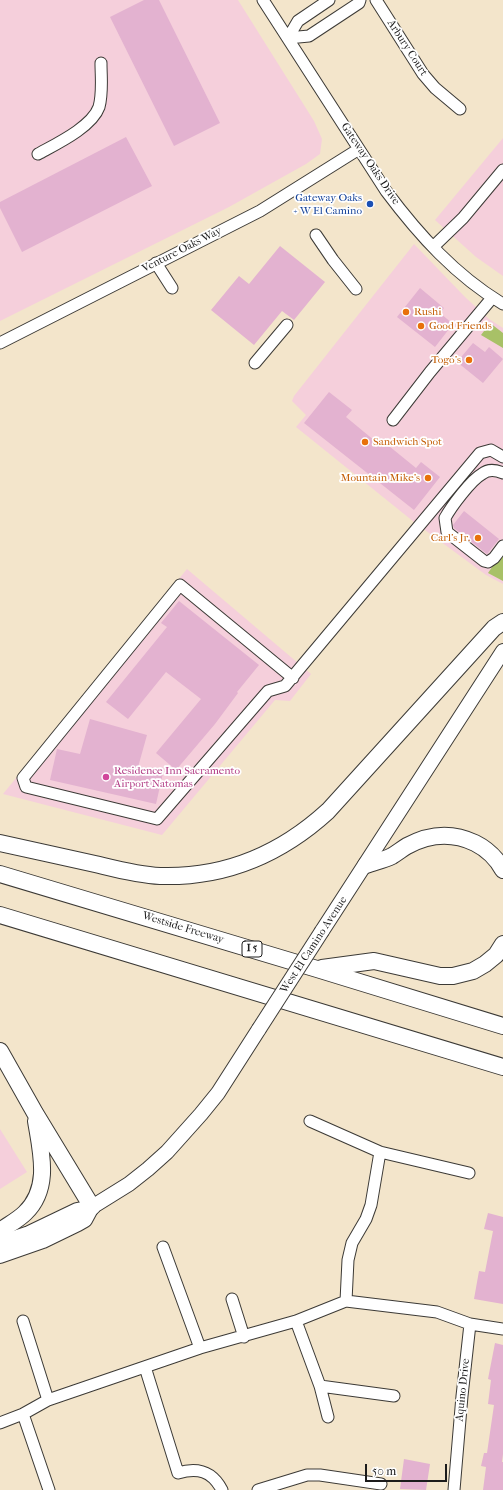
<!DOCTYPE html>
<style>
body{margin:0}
#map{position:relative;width:503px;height:1490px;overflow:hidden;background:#f3e5cb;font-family:"IM FELL French Canon",serif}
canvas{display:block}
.scale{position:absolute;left:365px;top:1464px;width:82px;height:18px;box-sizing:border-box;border:2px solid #1c1c1c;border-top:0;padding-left:5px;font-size:12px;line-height:14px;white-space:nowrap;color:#1c1c1c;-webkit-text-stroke:3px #fff;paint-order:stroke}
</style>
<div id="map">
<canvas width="503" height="1490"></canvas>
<div class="scale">50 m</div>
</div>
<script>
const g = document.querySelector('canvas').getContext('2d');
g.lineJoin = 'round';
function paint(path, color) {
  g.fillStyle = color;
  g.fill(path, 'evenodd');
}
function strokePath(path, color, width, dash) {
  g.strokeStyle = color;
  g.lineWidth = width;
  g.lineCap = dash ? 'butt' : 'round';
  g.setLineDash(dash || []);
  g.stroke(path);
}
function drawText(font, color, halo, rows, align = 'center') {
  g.font = font + ' "IM FELL French Canon",serif';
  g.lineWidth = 3.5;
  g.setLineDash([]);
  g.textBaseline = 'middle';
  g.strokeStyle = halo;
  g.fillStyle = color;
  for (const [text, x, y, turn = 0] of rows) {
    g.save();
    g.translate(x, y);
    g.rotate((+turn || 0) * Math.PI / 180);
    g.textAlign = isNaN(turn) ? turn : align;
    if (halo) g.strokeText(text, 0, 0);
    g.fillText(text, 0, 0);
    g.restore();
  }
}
paint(new Path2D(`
 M0 0H238L314 121 322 139 320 154 306 164 229 207 0 321Z
 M503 138V276L476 257 435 220Z
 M414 244 465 297 489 319 503 328V584L486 575 414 522 296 427 306 415 292 401 294 396Z
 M187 569 311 674 290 701 275 700 162 835 3 794Z
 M0 1129 27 1172 0 1189Z`), '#f5cfdb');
paint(new Path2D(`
 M490 323 503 333V348L481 335Z
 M503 551V581L488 573Z`), '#a8c167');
paint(new Path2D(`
 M144 0H159L220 123 174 146 110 17Z
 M126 137 152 186 22 252 0 208V202Z
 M280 246 325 282 294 320 282 311 254 345 211 310 239 276 249 284Z
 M420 288 444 308 440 313 453 324 435 347 397 317Z
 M473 343 485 352 489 347 503 359 483 383 457 362Z
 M329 392 352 410 346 417 381 446 384 442 416 468 421 462 440 477 414 510 304 423Z
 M464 511 499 539 487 554 454 528 453 525Z
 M179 601 259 665 237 692 238 693 215 724 176 770 156 753 201 699 166 672 128 719 106 702 167 627 161 623Z
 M90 719 147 735 135 778 143 768 163 773 156 804 50 780 57 749 80 754Z
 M488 1213 503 1217V1304L474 1299 479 1271 485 1272 493 1231 484 1229Z
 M495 1343 503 1345V1454L502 1462H503V1490H483L486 1467 481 1466 484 1453H487L494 1405 488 1404 491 1380 488 1379Z
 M404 1459 430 1464 426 1490 400 1489Z`), '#e3b2d0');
const minor = new Path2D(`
 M263 0 386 191C419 235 456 276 503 304
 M376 0 423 74 435 88 460 109
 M288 38 309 36 359 3 360 0
 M288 38 298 21 329 0
 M38 154C56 144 92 127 99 107 103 93 101 77 101 63
 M316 235 333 260 356 289
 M433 247 463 218 503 170
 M156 263 172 288
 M0 343 260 211 359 149
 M255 363 287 325
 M393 420 430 372 492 298
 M503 473C496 470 488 469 482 474 471 480 451 507 445 518L447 532 484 561 488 562 494 558 503 546
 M293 678 180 585 23 778 26 787 157 819 268 691 285 686 480 453 491 450 503 457
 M310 1121 380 1152 469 1173
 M163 1247 200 1348
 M232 1299 244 1337
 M346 1301 348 1260 352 1243 366 1219 371 1205 380 1152
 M23 1321 48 1400
 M296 1321 320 1386 328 1417
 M145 1367 178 1473C198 1467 212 1471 222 1490
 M320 1386 394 1396
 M23 1414 49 1490
 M0 1423 23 1414 48 1400 200 1348 296 1321 346 1301 437 1312 470 1324
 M258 1490 307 1475H320L381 1484
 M454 1490 462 1396 470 1324 503 1329`);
const major = new Path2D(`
 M322 931 503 651
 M0 1243 29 1233 77 1210 92 1207 129 1184 148 1169 167 1152 201 1114 218 1093 259 1029
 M0 1256 43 1241 78 1224 85 1220 92 1207`);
const highway = new Path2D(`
 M0 843C32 850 63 857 95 864 116 869 138 875 160 876 225 878 281 854 328 811L494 628 503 622
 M366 865C374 862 384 860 392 856 397 853 402 849 407 846 429 834 452 832 475 843 487 849 497 859 503 870
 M0 874 317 969 503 1026
 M0 915 503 1067
 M322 968 374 961 440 976H453L473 971 485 964 496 955 503 944
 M0 1051 35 1113 92 1207
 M0 1231C8 1225 18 1220 25 1213 51 1188 41 1152 36 1121`);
strokePath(minor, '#3c3a36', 13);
strokePath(major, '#3c3a36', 16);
strokePath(highway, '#3c3a36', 18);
strokePath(minor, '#fff', 11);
strokePath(major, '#fff', 14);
strokePath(highway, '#fff', 16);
const majorBridge = new Path2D(`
 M259 1029 322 931`);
strokePath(majorBridge, '#3c3a36', 16, []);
strokePath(majorBridge, '#fff', 14);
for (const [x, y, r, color] of [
 [370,204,4,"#1a4fb4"],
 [406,312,4,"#e8710a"],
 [421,326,4,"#e8710a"],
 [469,360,4,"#e8710a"],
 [365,442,4,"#e8710a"],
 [428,478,4,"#e8710a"],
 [478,538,4,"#e8710a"],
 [106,777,4,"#d1479c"]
]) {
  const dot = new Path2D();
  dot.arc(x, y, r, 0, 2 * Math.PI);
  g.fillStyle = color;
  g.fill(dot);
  strokePath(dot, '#fff', 1.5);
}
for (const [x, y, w] of [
 [252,949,20]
]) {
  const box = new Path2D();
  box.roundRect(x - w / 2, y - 8, w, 16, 3);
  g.fillStyle = '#fff';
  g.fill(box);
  strokePath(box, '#1c1c1c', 1);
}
drawText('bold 10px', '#1c1c1c', null, [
 ["I 5",252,949]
]);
drawText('11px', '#1c1c1c', '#fff', [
 ["Arbury Court",407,48,57],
 ["Gateway Oaks Drive",370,164,56],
 ["Venture Oaks Way",182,250,-27],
 ["Westside Freeway",183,928,17],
 ["West El Camino Avenue",314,945,-57],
 ["Aquino Drive",463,1390,-84]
]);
drawText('11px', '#164399', '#fff', [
 ["Gateway Oaks",362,198],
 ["+ W El Camino",362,211]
], 'right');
drawText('11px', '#c56008', '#fff', [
 ["Rushi",414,312],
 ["Good Friends",429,326],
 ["Togo's",461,360,"right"],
 ["Sandwich Spot",373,442],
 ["Mountain Mike's",420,478,"right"],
 ["Carl's Jr.",470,538,"right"]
], 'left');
drawText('11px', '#b23c85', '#fff', [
 ["Residence Inn Sacramento",114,771],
 ["Airport Natomas",114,784]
], 'left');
</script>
